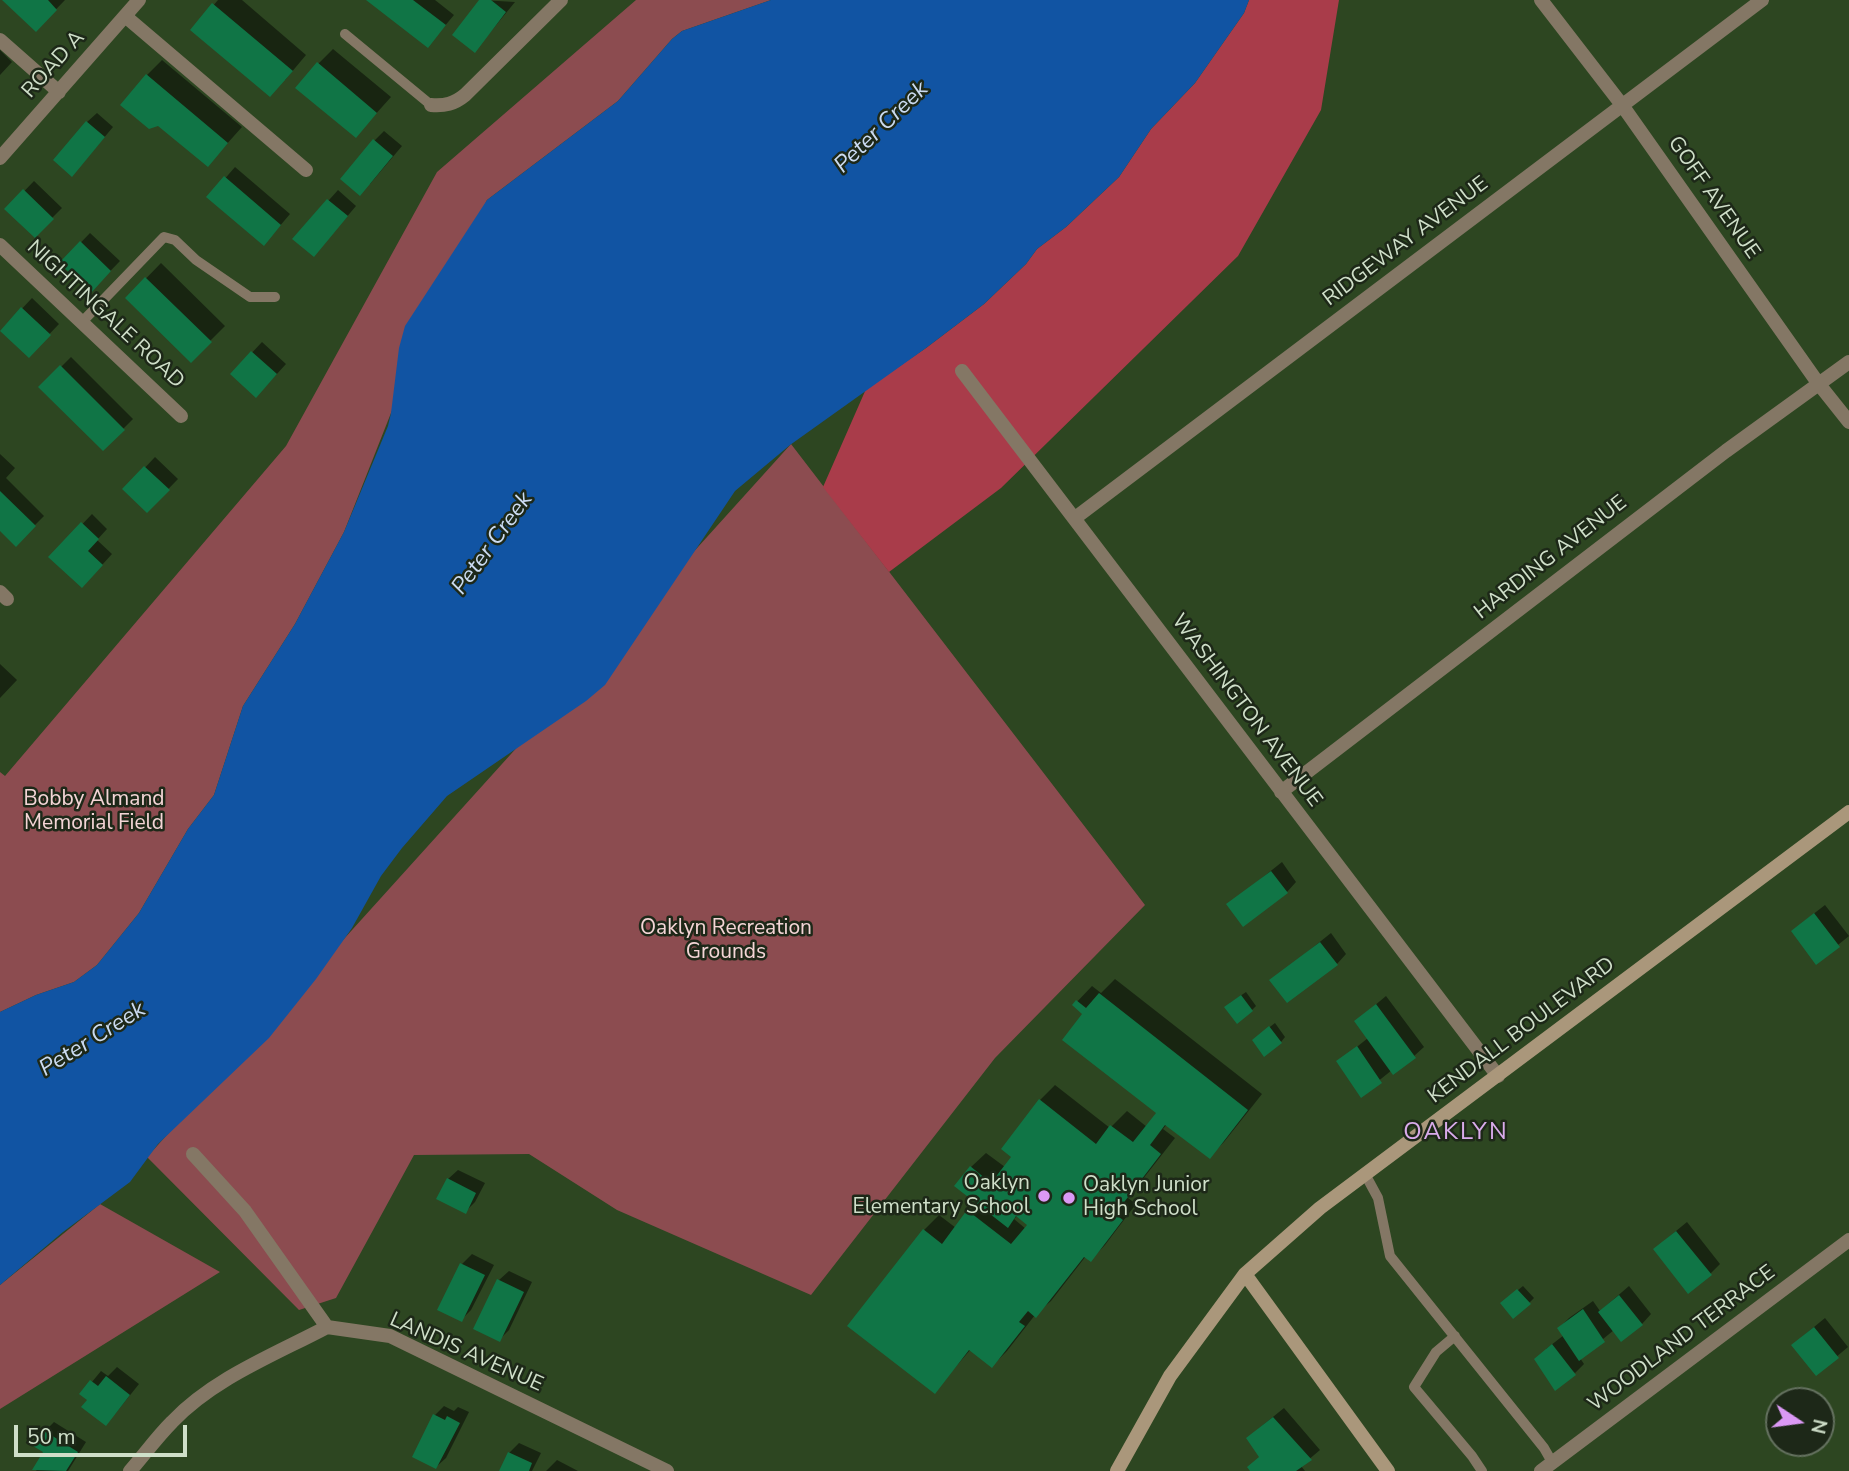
<!DOCTYPE html>
<style>
body{margin:0}
#map{position:relative;width:1849px;height:1471px;overflow:hidden;background:#2d4621;font-family:"Nunito Sans",sans-serif}
canvas{display:block}
.north{position:absolute;left:1765px;top:1387px;width:70px;height:70px;box-sizing:border-box;background:#1d2818;border:2px solid #64715f;border-radius:50%;rotate:103deg;font-size:19px;font-weight:700;line-height:28px;text-align:center;color:#cfdfc9}
.north::after{content:'';display:block;margin:auto;width:24px;height:32px;background:#db99f5;clip-path:polygon(50% 0,100% 100%,50% 72%,0 100%)}
.scale{position:absolute;left:14px;top:1425px;width:173px;height:32px;box-sizing:border-box;border:4px solid #cfdfc9;border-top:0;padding-left:9px;font-size:21px;line-height:24px;white-space:nowrap;color:#cfdfc9;-webkit-text-stroke:5px #1d2818;paint-order:stroke}
</style>
<div id="map">
<canvas width="1849" height="1471"></canvas>
<div class="north">N</div>
<div class="scale">50 m</div>
</div>
<script>
const g = document.querySelector('canvas').getContext('2d');
g.lineJoin = 'round';
function paint(path, color) {
  g.fillStyle = color;
  g.fill(path, 'evenodd');
}
function strokePath(path, color, width, dash) {
  g.strokeStyle = color;
  g.lineWidth = width;
  g.lineCap = dash ? 'butt' : 'round';
  g.setLineDash(dash || []);
  g.stroke(path);
}
function drawText(font, color, halo, rows, align = 'center') {
  g.font = font + ' "Nunito Sans",sans-serif';
  g.lineWidth = 5;
  g.setLineDash([]);
  g.textBaseline = 'middle';
  g.strokeStyle = halo;
  g.fillStyle = color;
  for (const [text, x, y, turn = 0] of rows) {
    g.save();
    g.translate(x, y);
    g.rotate((+turn || 0) * Math.PI / 180);
    g.textAlign = isNaN(turn) ? turn : align;
    if (halo) g.strokeText(text, 0, 0);
    g.fillText(text, 0, 0);
    g.restore();
  }
}
paint(new Path2D(`
 M636 0H771L682 31 672 39 618 101 487 200 391 413 344 532 295 624 243 706 214 795 188 829 139 913 97 965 74 982 36 995 0 1012V772L5 776 286 446 437 172Z
 M791 444 1145 905 995 1058 811 1295 617 1210 529 1154 414 1155 336 1298 299 1310 147 1157Z
 M100 1204 220 1272 0 1409V1285Z`), '#8c4c50');
paint(new Path2D(`
 M1249 0H1339L1321 110 1238 256 1001 488 889 572 823 487 866 389 926 348 984 304 1026 264 1037 249 1066 227 1119 177 1151 129 1195 83 1244 13Z`), '#a93c4a');
paint(new Path2D(`
 M771 0H1249L1244 13 1195 83 1151 129 1119 177 1066 227 1037 249 1026 264 984 304 926 348 790 445 735 491 605 685 586 701 447 796 402 848 381 876 352 928 316 979 269 1038 158 1144 130 1182 63 1232 0 1285V1012L36 995 74 982 97 965 139 913 188 829 214 795 243 706 295 624 344 532 388 426 391 413 399 348 405 326 487 200 618 101 672 39 682 31Z`), '#1154a3');
paint(new Path2D(`
 M5 0H65L36 30Z
 M218 0H242L306 55 285 80 193 29Z
 M369 0H435L454 15 428 46Z
 M481 0 515 2 475 51Z
 M333 49 391 97 356 136 318 64Z
 M0 50 12 62 0 75Z
 M162 60 242 127 208 165 159 124 147 75Z
 M97 113 113 127 82 164 87 122Z
 M384 131 402 146 370 184 374 141Z
 M235 167 290 214 273 234 209 197Z
 M34 181 62 208 35 235 7 209Z
 M338 190 356 206 323 245 295 238Z
 M90 233 120 261 91 291 61 263Z
 M161 263 225 326 191 360 127 298Z
 M32 298 59 324 38 346 2 330Z
 M262 342 286 364 266 386 232 374Z
 M71 357 133 419 103 449 41 387Z
 M0 454 15 468 6 478 44 516 16 544 0 528Z
 M155 457 178 479 147 511 125 489Z
 M92 514 107 529 97 540 112 554 92 576 51 557Z
 M0 664 17 680 0 698Z
 M1282 862 1296 882 1287 892 1228 905Z
 M1825 905 1849 936 1817 962 1803 922Z
 M1331 933 1346 954 1337 964 1272 980Z
 M1115 979 1262 1094 1224 1142 1209 1157 1167 1124 1163 1129 1175 1138 1128 1198 1136 1204 1105 1245 1091 1260 1086 1256 1051 1301 1035 1315 1007 1351 992 1366 971 1349 935 1391 924 1230 939 1215 956 1228 978 1202 971 1167 986 1153 1005 1167 1014 1156 1040 1100 1055 1085 1110 1128 1127 1111 1147 1127 1158 1113 1084 1013 1074 1005 1092 986 1101 993ZM1018 1215 1029 1224 1026 1229 1014 1219Z
 M1246 992 1256 1006 1252 1010 1230 1003Z
 M1386 996 1424 1047 1414 1056 1392 1070 1361 1095 1338 1062 1368 1038 1356 1021Z
 M1275 1023 1285 1037 1281 1042 1258 1036Z
 M458 1170 485 1183 475 1202 465 1212 448 1179Z
 M1687 1222 1720 1264 1710 1274 1665 1240Z
 M472 1254 494 1265 471 1310 461 1320 439 1309 462 1264Z
 M509 1271 532 1282 509 1330 499 1340V1280Z
 M1523 1286 1534 1298 1529 1303 1507 1299Z
 M1629 1286 1651 1314 1642 1324 1614 1330 1580 1358 1584 1364 1575 1373 1546 1349 1564 1335 1559 1328 1569 1318 1593 1301 1600 1311Z
 M1825 1318 1848 1347 1816 1374 1803 1336Z
 M117 1367 139 1384 115 1414 82 1394 101 1371 108 1376Z
 M444 1406 454 1411 458 1407 469 1412 446 1458 436 1467 435 1415Z
 M1284 1408 1320 1450 1301 1466 1305 1471H1252L1261 1456 1258 1429Z
 M54 1422 86 1442 68 1471H37L34 1469 45 1452V1431Z
 M519 1443 541 1453 532 1471H501L509 1453Z
 M557 1460 578 1471H546Z`), '#0007');
paint(new Path2D(`
 M2 0H48L57 10 36 32Z
 M366 0H413L446 25 428 48Z
 M479 0H491L506 12 475 53 452 35Z
 M212 3 293 71 270 97 190 30Z
 M317 62 377 113 356 138 295 88Z
 M146 74 228 143 208 167 158 126 149 129 120 105Z
 M86 121 105 137 72 177 53 160Z
 M373 139 393 156 360 196 340 179Z
 M224 176 281 225 264 246 206 197Z
 M23 189 54 219 35 238 4 209Z
 M327 199 348 216 314 257 292 239Z
 M80 241 111 271 91 293 59 263Z
 M145 277 212 342 191 363 125 298Z
 M21 307 51 335 29 358 0 331Z
 M251 351 277 374 256 398 230 374Z
 M60 365 125 430 103 451 38 387Z
 M144 466 170 490 147 513 122 489Z
 M0 491 36 526 16 547 0 531Z
 M81 522 99 539 88 551 103 565 82 588 48 557Z
 M1271 871 1288 893 1243 927 1226 904Z
 M1814 913 1840 947 1816 965 1791 931Z
 M1320 942 1338 965 1287 1003 1269 980Z
 M1099 993 1248 1110 1210 1159 1165 1125 1150 1145 1161 1154 1115 1214 1123 1220 1091 1262 1084 1257 1036 1318 1028 1311 1019 1322 1025 1326 992 1368 969 1350 935 1394 847 1326 923 1229 942 1244 967 1210 1011 1244 1027 1225 1016 1216 1008 1228 954 1186 970 1166 991 1183 1011 1157 1001 1149 1039 1099 1096 1144 1110 1125 1133 1142 1156 1113 1062 1040 1082 1014 1072 1005 1076 1000 1086 1008Z
 M1241 995 1253 1011 1237 1024 1224 1007Z
 M1376 1004 1416 1058 1393 1075 1354 1021Z
 M1269 1026 1282 1043 1264 1057 1252 1040Z
 M1357 1046 1382 1083 1361 1098 1336 1061Z
 M447 1178 476 1193 466 1214 436 1199Z
 M1676 1231 1712 1275 1688 1294 1653 1249Z
 M460 1263 485 1275 462 1322 437 1310Z
 M497 1279 524 1292 500 1342 473 1329Z
 M1517 1289 1531 1304 1513 1319 1500 1303Z
 M1619 1295 1643 1325 1621 1342 1598 1312Z
 M1583 1309 1605 1342 1579 1361 1557 1328Z
 M1814 1327 1839 1358 1816 1376 1791 1345Z
 M1552 1344 1576 1375 1555 1391 1534 1359Z
 M106 1376 130 1395 106 1426 81 1407 87 1400 79 1394 90 1380 98 1386Z
 M433 1414 445 1420 447 1416 460 1423 436 1469 412 1457Z
 M1273 1417 1312 1460 1296 1471H1250L1247 1467 1259 1457 1246 1438Z
 M43 1430 78 1452 66 1471 32 1470 43 1452 33 1446Z
 M508 1452 532 1463 529 1471H499Z`), '#107546');
strokePath(new Path2D(`
 M345 34 431 105
 M82 322 164 237 175 240 196 260 250 297H275
 M1365 1174 1378 1198 1390 1256 1544 1448 1552 1462
 M1455 1336 1436 1352 1414 1387 1472 1456 1482 1471`), '#847765', 10);
strokePath(new Path2D(`
 M1541 0 1622 105 1818 383 1849 422
 M125 16 306 170
 M0 40 59 92
 M431 105C445 106 454 104 465 95L561 0
 M0 158 139 0
 M0 245 181 416
 M962 371 1498 1076
 M1075 518 1762 0
 M0 592 7 599
 M1281 792 1726 451 1849 362
 M193 1154 245 1211 327 1327 390 1336 667 1471
 M130 1471C144 1455 157 1437 172 1422 214 1378 274 1355 327 1327
 M1541 1471 1849 1240`), '#847765', 14);
strokePath(new Path2D(`
 M1245 1274 1388 1471
 M1117 1471 1170 1376 1245 1274 1320 1208 1849 812`), '#aa977b', 14);
for (const [x, y, r, color] of [
 [1044,1196,7,"#db99f5"],
 [1069,1198,7,"#db99f5"]
]) {
  const dot = new Path2D();
  dot.arc(x, y, r, 0, 2 * Math.PI);
  g.fillStyle = color;
  g.fill(dot);
  strokePath(dot, '#1d2818', 2.5);
}
drawText('21px', '#cfdfc9', '#1d2818', [
 ["ROAD A",54,65,-48],
 ["GOFF AVENUE",1713,198,55],
 ["RIDGEWAY AVENUE",1406,242,-37],
 ["NIGHTINGALE ROAD",105,315,43],
 ["HARDING AVENUE",1551,558,-38],
 ["WASHINGTON AVENUE",1246,711,53],
 ["KENDALL BOULEVARD",1522,1031,-37],
 ["WOODLAND TERRACE",1682,1339,-37],
 ["LANDIS AVENUE",466,1353,24]
]);
drawText('21px', '#f4d5d6', '#1d2818', [
 ["Bobby Almand",94,800],
 ["Memorial Field",94,824],
 ["Oaklyn Recreation",726,929],
 ["Grounds",726,953]
]);
drawText('21px', '#cfdfc9', '#1d2818', [
 ["Oaklyn",1030,1184],
 ["Elementary School",1030,1208],
 ["Oaklyn Junior",1083,1186,"left"],
 ["High School",1083,1210,"left"]
], 'right');
drawText('italic 23px', '#cbdbf1', '#1d2818', [
 ["Peter Creek",882,128,-44],
 ["Peter Creek",493,544,-54],
 ["Peter Creek",93,1040,-32]
]);
g.letterSpacing = '2px';
drawText('24px', '#d9abeb', '#1d2818', [
 ["OAKLYN",1456,1133]
]);
g.letterSpacing = '0px';
</script>
